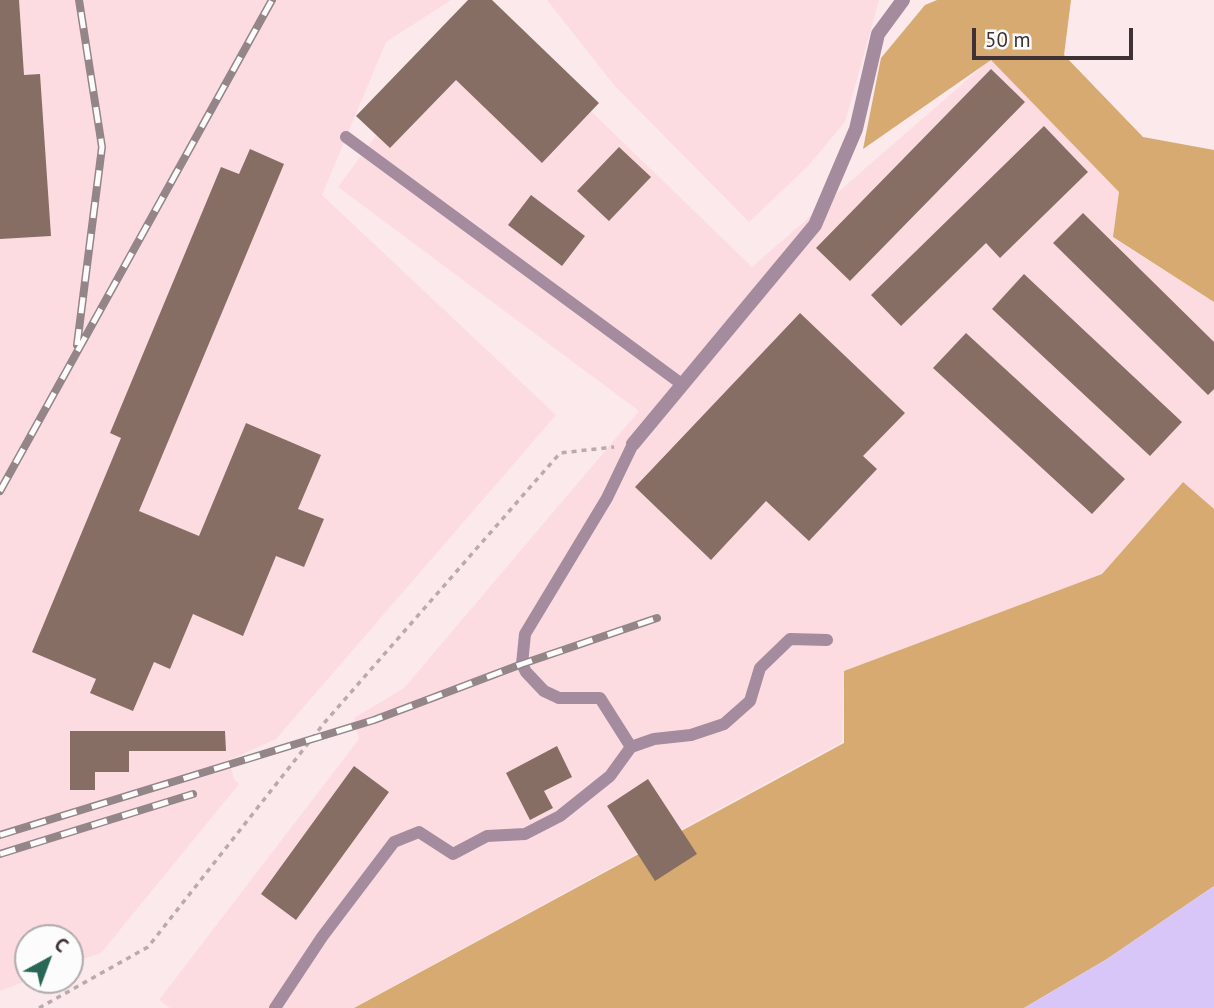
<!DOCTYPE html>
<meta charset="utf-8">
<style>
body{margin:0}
#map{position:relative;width:1214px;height:1008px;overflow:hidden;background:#fce9ec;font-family:"PT Sans",sans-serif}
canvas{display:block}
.north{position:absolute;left:14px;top:924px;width:70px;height:70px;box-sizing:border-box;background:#fcfcfc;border:2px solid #b0abac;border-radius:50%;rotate:41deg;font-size:19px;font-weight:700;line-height:28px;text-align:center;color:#3e3234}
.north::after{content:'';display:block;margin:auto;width:24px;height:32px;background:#276754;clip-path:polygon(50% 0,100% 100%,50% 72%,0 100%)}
.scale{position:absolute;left:972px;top:28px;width:161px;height:32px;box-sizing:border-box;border:4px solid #3e3234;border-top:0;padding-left:9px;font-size:21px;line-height:24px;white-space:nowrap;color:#3e3234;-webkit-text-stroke:5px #fcfcfc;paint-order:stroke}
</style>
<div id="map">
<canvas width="1214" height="1008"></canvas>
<div class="north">С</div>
<div class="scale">50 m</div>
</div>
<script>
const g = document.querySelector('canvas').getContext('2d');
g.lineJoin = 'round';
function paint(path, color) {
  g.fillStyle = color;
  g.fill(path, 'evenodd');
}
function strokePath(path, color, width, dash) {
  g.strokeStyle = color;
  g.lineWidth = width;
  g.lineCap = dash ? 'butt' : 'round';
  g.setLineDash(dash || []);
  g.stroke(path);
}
paint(new Path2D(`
 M0 0H451L386 42 322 195 556 415 276 739 229 760 234 779 239 784 101 953 70 964V938H28L29 980 0 991Z
 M476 0 752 267 991 59 1120 192 1113 238 1214 302V509L1182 482 1102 574 844 671 842 742 353 1008H170L159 1000 359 739 354 718 404 688 639 411 338 187Z
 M547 0H879L845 122 808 166 749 222 614 85Z`), '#fcdce1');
paint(new Path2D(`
 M937 0H1071L1064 55 1143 137 1214 150V302L1113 237 1119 192 991 60 863 149 881 58 925 5Z
 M1183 482 1214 509V886L1107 959 1024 1008H354L844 743V671L1102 574Z`), '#d6aa71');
paint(new Path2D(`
 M1214 886V1008H1024L1107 959Z`), '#d8c6f9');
paint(new Path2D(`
 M0 0H19L24 75 40 74 51 236 0 239Z
 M468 0H492L599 103 542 163 456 80 390 148 356 116Z
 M991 69 1025 102 850 281 816 248Z
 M1044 126 1088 172 1000 258 986 243 901 326 871 295Z
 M619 147 651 177 609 221 577 191Z
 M250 149 284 164 139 511 199 536 246 423 321 455 298 509 324 519 304 567 276 556 243 636 193 614 170 669 154 662 133 711 90 693 96 679 32 652 121 438 110 433 221 167 239 174Z
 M531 195 585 236 562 266 508 225Z
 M1083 213 1214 342V389L1208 395 1053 243Z
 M1024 274 1182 422 1150 456 992 309Z
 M800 313 905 413 863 456 877 469 809 541 766 501 711 560 635 487Z
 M966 333 1125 479 1092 514 933 368Z
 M70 731H225L226 751H129V772H95V790H70Z
 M557 746 572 777 544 791 553 808 530 820 506 773Z
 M354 766 389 792 296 920 261 894Z
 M648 779 697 854 655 881 607 806Z`), '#876e65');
strokePath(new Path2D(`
 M39 1008 148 947 325 722 560 453 614 447`), '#baaaac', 3.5, [5, 5]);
strokePath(new Path2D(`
 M346 137 683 385
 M631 747 654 739 691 735 724 724 750 701 760 668 790 639 827 640
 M275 1008 322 937 394 842 419 832 453 854 487 836 525 834 560 816 610 776 631 747 600 698H559L544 691 526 672 522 664 525 634 607 498 633 444`), '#a48b9e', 12);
strokePath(new Path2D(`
 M633 444 815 225 856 129 878 34 903 0`), '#a48b9e', 14);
const rail = new Path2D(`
 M77 345 102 147 79 0
 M0 491 272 0
 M0 835 374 720 522 664 657 618
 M0 854 193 794`);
strokePath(rail, '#948588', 8);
strokePath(rail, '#fcfcfc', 5, [16]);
</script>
